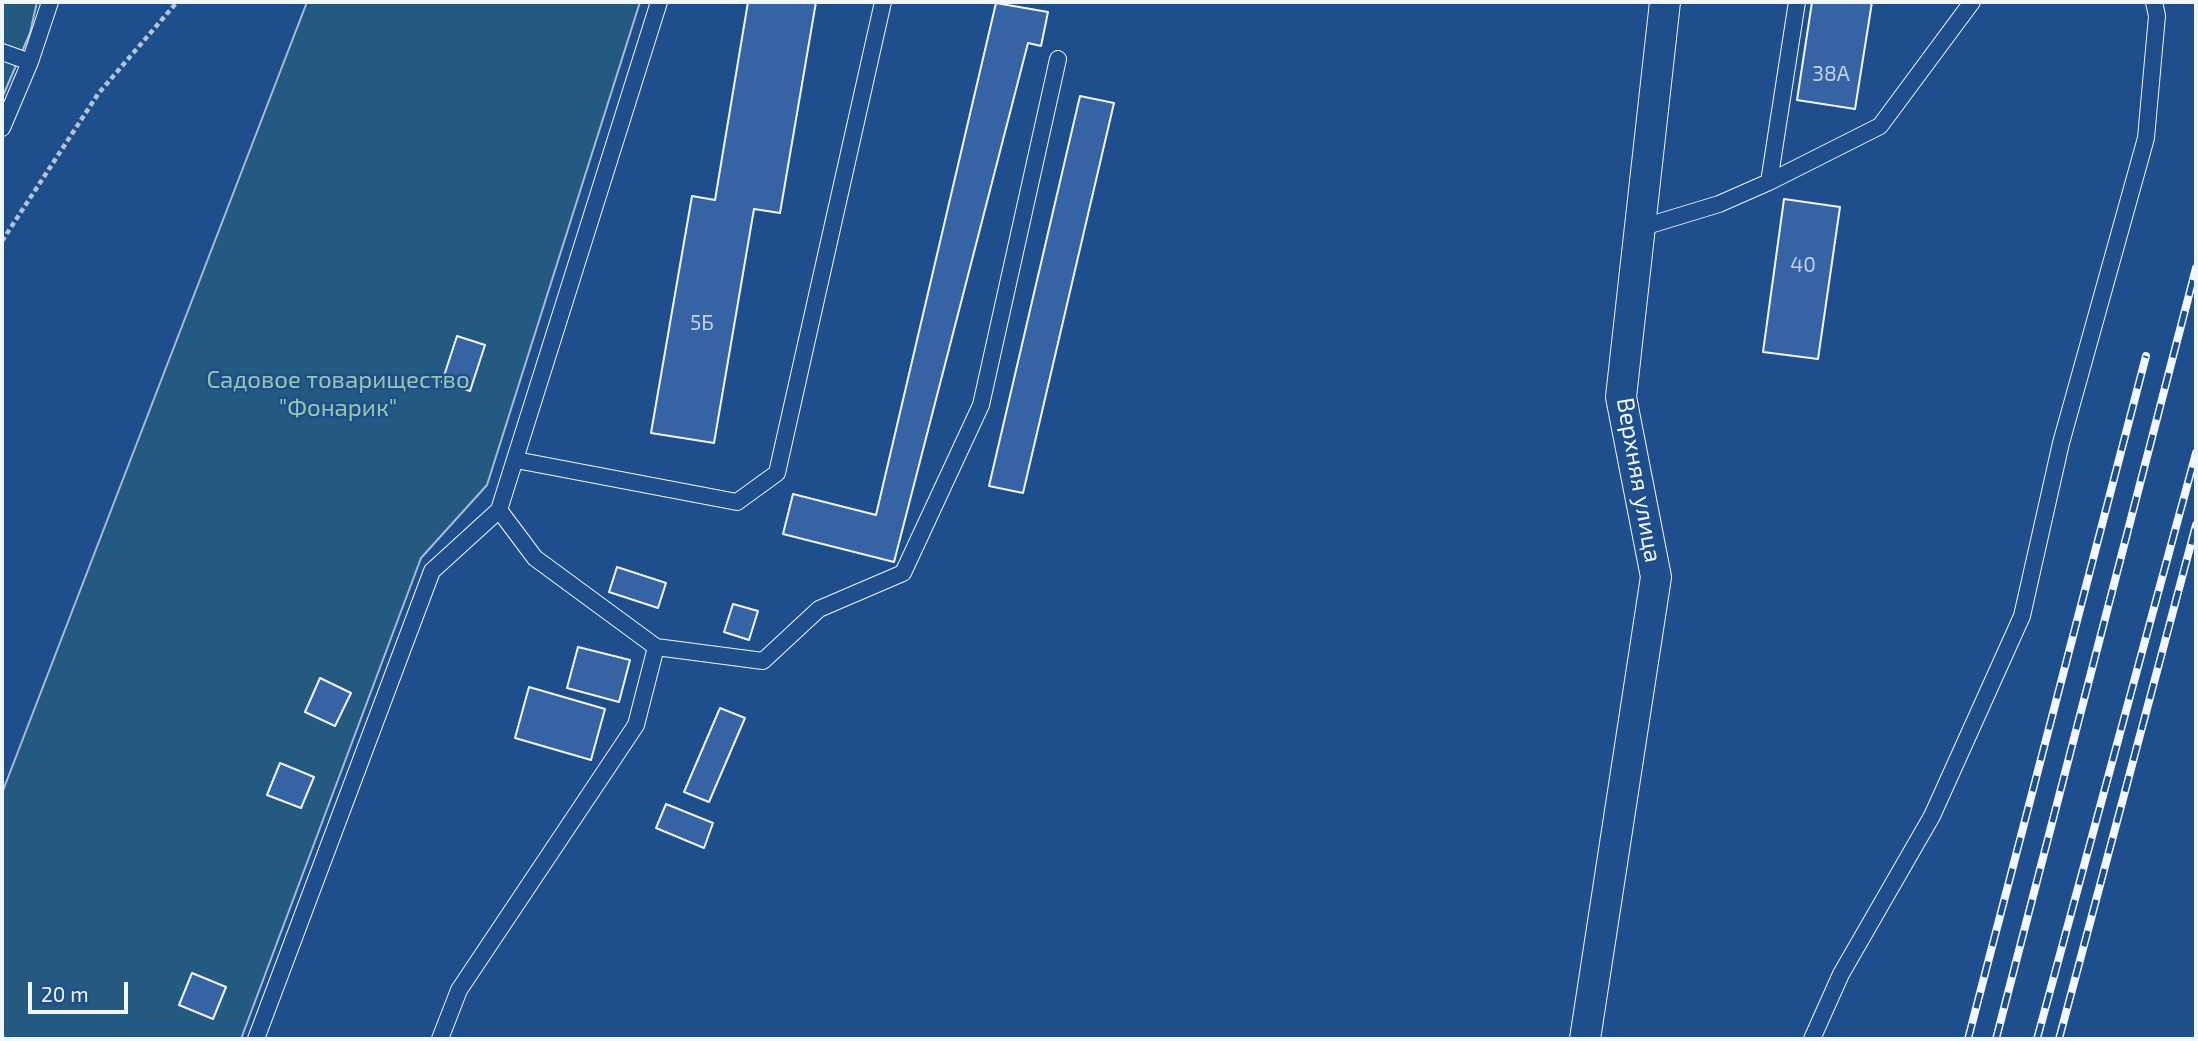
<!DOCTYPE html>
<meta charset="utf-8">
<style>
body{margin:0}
#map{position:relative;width:2198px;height:1041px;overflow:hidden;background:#1f4e8c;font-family:"Exo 2",sans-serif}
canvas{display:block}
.frame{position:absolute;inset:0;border:4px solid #f2f6ff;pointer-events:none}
.scale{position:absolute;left:28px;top:982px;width:100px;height:32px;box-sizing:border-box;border:4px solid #f2f6ff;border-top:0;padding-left:9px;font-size:21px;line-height:24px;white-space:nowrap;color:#f2f6ff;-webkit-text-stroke:5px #1f4e8c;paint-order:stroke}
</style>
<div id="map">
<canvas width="2198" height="1041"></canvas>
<div class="frame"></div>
<div class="scale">20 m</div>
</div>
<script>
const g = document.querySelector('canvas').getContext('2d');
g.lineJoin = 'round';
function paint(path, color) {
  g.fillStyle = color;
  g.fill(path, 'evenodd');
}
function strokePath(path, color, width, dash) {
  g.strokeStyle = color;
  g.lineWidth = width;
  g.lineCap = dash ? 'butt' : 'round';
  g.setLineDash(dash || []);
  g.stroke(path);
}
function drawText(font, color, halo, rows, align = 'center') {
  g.font = font + ' "Exo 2",sans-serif';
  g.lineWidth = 5;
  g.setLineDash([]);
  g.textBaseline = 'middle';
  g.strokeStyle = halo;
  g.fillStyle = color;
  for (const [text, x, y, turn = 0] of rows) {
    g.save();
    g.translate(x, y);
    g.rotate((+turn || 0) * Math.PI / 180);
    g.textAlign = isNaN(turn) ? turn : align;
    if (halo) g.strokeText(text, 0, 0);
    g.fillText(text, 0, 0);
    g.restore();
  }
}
const green = new Path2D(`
 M2 2H37L30 33 2 98Z
 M307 2H640L487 485 421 558 241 1039H2V793Z`);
paint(green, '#245a82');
strokePath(green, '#a8bbd7', 2);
const building = new Path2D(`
 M748 2H816L780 213 754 209 714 443 651 433 692 196 715 200Z
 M1812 2H1872L1855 109 1797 100Z
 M996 3 1048 12 1041 46 1028 43 894 562 783 534 793 494 876 515Z
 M1080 96 1114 103 1023 493 989 486Z
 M1784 199 1840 207 1818 359 1763 352Z
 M457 336 485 345 470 391 442 382Z
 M617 567 666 583 658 608 609 592Z
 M733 604 758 611 749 640 724 632Z
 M578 647 630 660 619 702 567 688Z
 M320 678 351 693 335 726 305 712Z
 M529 687 605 709 591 760 515 738Z
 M720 708 745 718 709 802 684 792Z
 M280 763 314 777 301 808 267 795Z
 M666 804 713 823 704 848 656 828Z
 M192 973 226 987 213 1019 179 1005Z`);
paint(building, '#3563a3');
strokePath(building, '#f2f6ff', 2);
const service = new Path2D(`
 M2 52 30 62
 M2 128 30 62 50 2
 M1769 182 1880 126 1972 2
 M1640 228 1719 204 1769 182 1797 2
 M516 460 737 502 777 473 883 2
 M656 647 763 661 819 609 903 573 981 405 1058 59
 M256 1039 432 571 499 510 659 2
 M440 1039 459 990 636 725 656 647 535 558 499 510
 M1812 1039 1841 974 1932 816 2022 616 2061 443 2146 138 2157 16 2154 2`);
const minor = new Path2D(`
 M1585 1039 1656 577 1621 397 1665 2`);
strokePath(service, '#f2f6ff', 18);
strokePath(minor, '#f2f6ff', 32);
strokePath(new Path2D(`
 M2 241 98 94 177 2`), '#b3c4dc', 4.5, [5, 3.5]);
strokePath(service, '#1f4e8c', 16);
strokePath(minor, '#1f4e8c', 30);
const rail = new Path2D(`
 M1968 1039 2146 356
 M1996 1039 2196 268
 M2037 1039 2196 453
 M2059 1039 2196 525`);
strokePath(rail, '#f2f6ff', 8);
strokePath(rail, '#1f4e8c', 5, [16]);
drawText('21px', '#c3d1e8', null, [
 ["38А",1831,74],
 ["40",1803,265],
 ["5Б",702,323]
]);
drawText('24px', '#97c8a6', '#1f4e8c', [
 ["Садовое товарищество",338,380],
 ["\"Фонарик\"",338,408]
]);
drawText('24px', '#f2f6ff', '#1f4e8c', [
 ["Верхняя улица",1639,480,80]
]);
</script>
